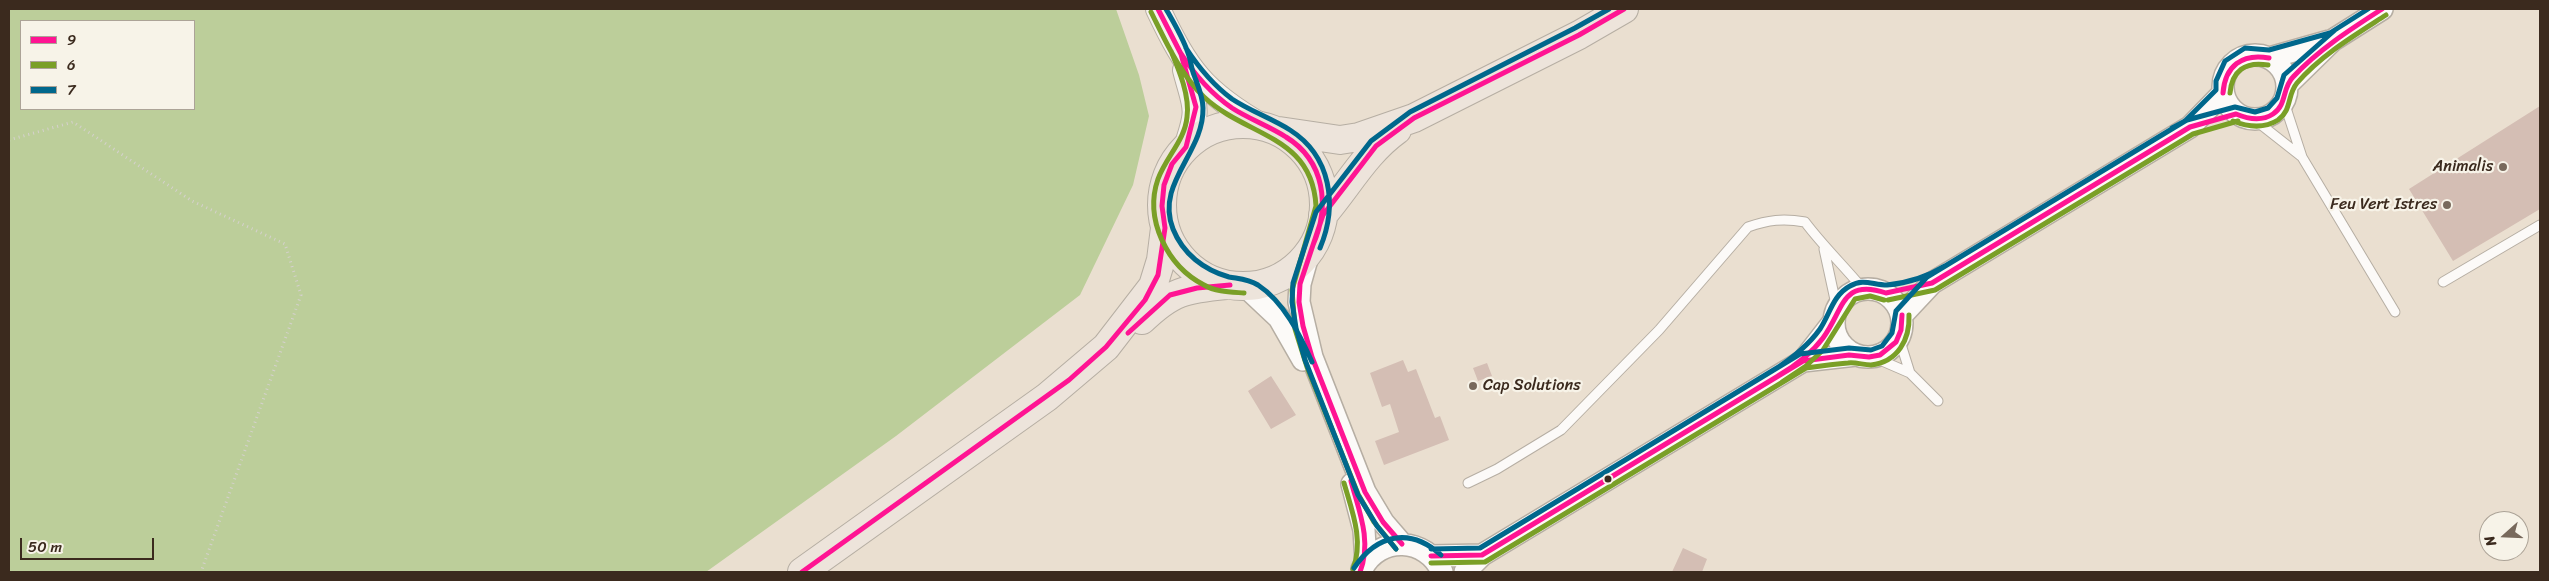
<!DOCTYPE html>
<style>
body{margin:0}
#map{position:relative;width:2549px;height:581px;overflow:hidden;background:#eadfd0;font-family:Sriracha,sans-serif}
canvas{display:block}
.frame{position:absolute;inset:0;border:10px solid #3b2a1e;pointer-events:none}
.legend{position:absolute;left:20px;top:20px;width:175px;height:90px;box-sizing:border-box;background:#f7f3e8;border:1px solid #aca397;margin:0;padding:6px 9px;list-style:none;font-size:15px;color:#3b2a1e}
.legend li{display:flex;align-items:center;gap:10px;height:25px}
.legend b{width:25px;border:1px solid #aca397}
.north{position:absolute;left:2479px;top:511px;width:50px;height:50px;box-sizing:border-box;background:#f7f3e8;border:1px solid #aca397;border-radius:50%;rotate:250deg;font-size:14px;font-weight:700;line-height:20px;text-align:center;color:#3b2a1e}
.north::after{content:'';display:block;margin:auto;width:18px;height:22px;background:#78695c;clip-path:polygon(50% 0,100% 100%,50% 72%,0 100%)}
.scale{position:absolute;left:20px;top:538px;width:134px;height:22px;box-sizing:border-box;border:2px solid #3b2a1e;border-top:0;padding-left:6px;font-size:15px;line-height:18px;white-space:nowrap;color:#3b2a1e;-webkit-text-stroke:4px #f7f3e8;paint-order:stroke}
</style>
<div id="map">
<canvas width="2549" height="581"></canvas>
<div class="frame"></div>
<ul class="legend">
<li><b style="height:6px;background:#ff1493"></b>9</li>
<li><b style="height:6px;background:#7a9f27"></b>6</li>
<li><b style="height:6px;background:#00678c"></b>7</li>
</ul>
<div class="north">N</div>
<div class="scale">50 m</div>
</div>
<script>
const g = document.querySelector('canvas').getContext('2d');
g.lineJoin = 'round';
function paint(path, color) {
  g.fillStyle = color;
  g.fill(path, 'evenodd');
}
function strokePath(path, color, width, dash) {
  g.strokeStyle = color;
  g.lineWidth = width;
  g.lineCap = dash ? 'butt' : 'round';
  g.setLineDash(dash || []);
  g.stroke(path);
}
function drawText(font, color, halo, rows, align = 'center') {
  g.font = font + ' Sriracha,sans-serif';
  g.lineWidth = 4.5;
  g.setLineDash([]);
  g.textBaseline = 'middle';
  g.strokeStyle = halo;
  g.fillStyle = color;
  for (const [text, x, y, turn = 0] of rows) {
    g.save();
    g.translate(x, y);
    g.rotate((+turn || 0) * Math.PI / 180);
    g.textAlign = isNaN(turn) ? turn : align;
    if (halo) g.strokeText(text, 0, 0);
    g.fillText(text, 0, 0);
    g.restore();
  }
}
paint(new Path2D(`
 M9 9H1116L1139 75 1149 116 1133 185 1080 295 896 436 706 572H9ZM21 21H194V109H21Z`), '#bcce9a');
paint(new Path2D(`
 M2540 106V209L2453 261 2409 189Z
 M1403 360 1408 372 1416 369 1435 418 1440 416 1449 440 1384 465 1375 441 1399 432 1390 404 1382 407 1370 373Z
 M1487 363 1492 376 1478 381 1473 368Z
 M1271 376 1296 415 1271 429 1248 391Z
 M1683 548 1707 559 1702 572H1672Z`), '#d4beb4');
const service = new Path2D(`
 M2284 102 2302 157 2395 312
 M2255 120 2302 157
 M1824 249 1837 309
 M2443 282 2540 225
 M1899 338 1910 373
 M1873 357 1910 373 1938 401
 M1468 483 1497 469 1561 430 1659 330 1748 227C1768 220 1783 218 1805 222 1823 246 1844 266 1863 289`);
const tertiary = new Path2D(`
 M2223 87a32 32 0 1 1 64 0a32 32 0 1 1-64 0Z
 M2269 58 2329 41
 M2287 85 2333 40 2382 9
 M1309 252 1300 284 1299 302 1312 357 1365 492 1383 522 1402 544
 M1245 286 1279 318 1303 360
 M1834 323a34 34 0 1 1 68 0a34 34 0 1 1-68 0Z
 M1902 315 1932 283 2190 127 2223 93
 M1803 361 1856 355
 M1352 484 1364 530 1366 562
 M1431 556 1482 555
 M1362 569C1379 535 1427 537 1442 572
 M1465 572 1482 555 1803 361 1834 321`);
const secondary = new Path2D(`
 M1158 9C1187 70 1203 92 1262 126
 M1185 70C1195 109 1200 106 1186 147`);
const primary = new Path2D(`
 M1162 205a81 81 0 1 1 162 0a81 81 0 1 1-162 0Z
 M1279 131 1340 140 1359 137 1414 118 1579 35 1624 9
 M1323 215C1348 186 1365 153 1397 130
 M1142 320C1172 291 1185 289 1226 285
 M802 572 1047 397 1106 347 1153 286 1161 260 1165 228`);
strokePath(service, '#b6aea3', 11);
strokePath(tertiary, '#b6aea3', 24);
strokePath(secondary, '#b6aea3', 26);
strokePath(primary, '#b6aea3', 30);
strokePath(new Path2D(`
 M9 140 73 122 192 201 285 244 301 295 201 572`), '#d5d1cd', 3, [1, 4]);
strokePath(service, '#fcfaf8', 9);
strokePath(tertiary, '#fcfaf8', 21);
strokePath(secondary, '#f5f2ed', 24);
strokePath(primary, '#ede4db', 28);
strokePath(new Path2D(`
 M1180 52C1194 74 1210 93 1232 108 1249 119 1269 126 1286 137 1325 161 1330 206 1313 245
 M2223 93C2225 66 2242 53 2269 58
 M2236 114C2248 119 2261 122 2273 114 2287 105 2282 88 2293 77 2318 50 2351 29 2382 9
 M1886 293 1932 283 2190 127 2236 114
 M1128 333 1170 295 1197 288 1230 285
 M1778 376C1795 366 1811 354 1823 338 1844 310 1841 278 1886 293
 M1351 481C1359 511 1372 541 1360 572
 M1402 544 1383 522 1365 492 1312 357 1303 326 1299 302 1300 284 1323 215 1376 146 1414 118 1579 35 1624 9
 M1431 556 1482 555 1803 361 1849 355 1869 357 1880 355 1896 342 1901 330 1902 315
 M802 572 1069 380 1106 347 1145 300 1158 275 1165 228 1162 206 1164 185 1172 164 1186 147 1196 107 1181 54 1158 9`), '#ff1493', 5);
strokePath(new Path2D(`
 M1151 12C1166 42 1180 74 1204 97 1247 137 1312 135 1316 206L1292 290 1295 329 1307 367 1358 494 1374 522 1396 549
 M1171 51C1179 70 1190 96 1187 117 1185 140 1166 157 1158 179 1144 219 1167 266 1204 285 1216 292 1231 292 1244 293
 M2230 93C2232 71 2245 61 2268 65
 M2233 121C2248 127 2264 129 2278 120 2292 110 2287 95 2297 83 2321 55 2355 35 2386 15
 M1888 300 1935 290 2193 134 2238 121
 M1782 382 1806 366 1823 350 1855 299 1870 296 1884 300
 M1344 483C1352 511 1364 540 1353 569
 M1431 563 1485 562 1806 368C1820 366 1834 364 1848 363 1856 362 1863 365 1871 365 1898 362 1910 339 1909 315`), '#7a9f27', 5);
strokePath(new Path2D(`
 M1166 9C1174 23 1183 38 1188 53 1191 60 1191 68 1194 75 1198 86 1203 97 1203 108 1204 153 1155 183 1173 229 1183 254 1204 270 1229 277 1240 279 1248 279 1258 285 1284 302 1300 335 1312 362
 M1186 48C1199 68 1213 85 1232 99 1250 111 1271 118 1290 130 1331 156 1338 205 1320 248
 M2172 128 2187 120 2235 107 2255 112 2268 108 2277 98 2284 75 2335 30
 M1774 370C1791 359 1808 346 1820 329 1830 314 1833 295 1850 286 1863 278 1873 285 1887 285 1908 283 1927 277 1945 266
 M1396 549 1377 526 1358 495 1305 360 1296 328 1292 302 1293 283 1316 212 1371 141 1410 112 1575 28 1609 9
 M1431 549 1480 548 1800 354 1849 348 1871 350 1882 346 1892 333 1896 311 1927 277 2185 121 2216 90V81L2225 61 2245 48 2269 50 2330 33 2368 9
 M1354 568C1377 534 1410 527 1441 555`), '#00678c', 5);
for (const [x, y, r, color] of [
 [2503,167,5,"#78695c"],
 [2447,205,5,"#78695c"],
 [1473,386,5,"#78695c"],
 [1608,479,4.5,"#3b2a1e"]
]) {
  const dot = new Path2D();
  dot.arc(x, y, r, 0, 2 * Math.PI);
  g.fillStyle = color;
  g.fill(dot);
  strokePath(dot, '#f7f3e8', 2);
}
drawText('16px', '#3b2a1e', '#f7f3e8', [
 ["Animalis",2493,167],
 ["Feu Vert Istres",2437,205],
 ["Cap Solutions",1483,386,"left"]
], 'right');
</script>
